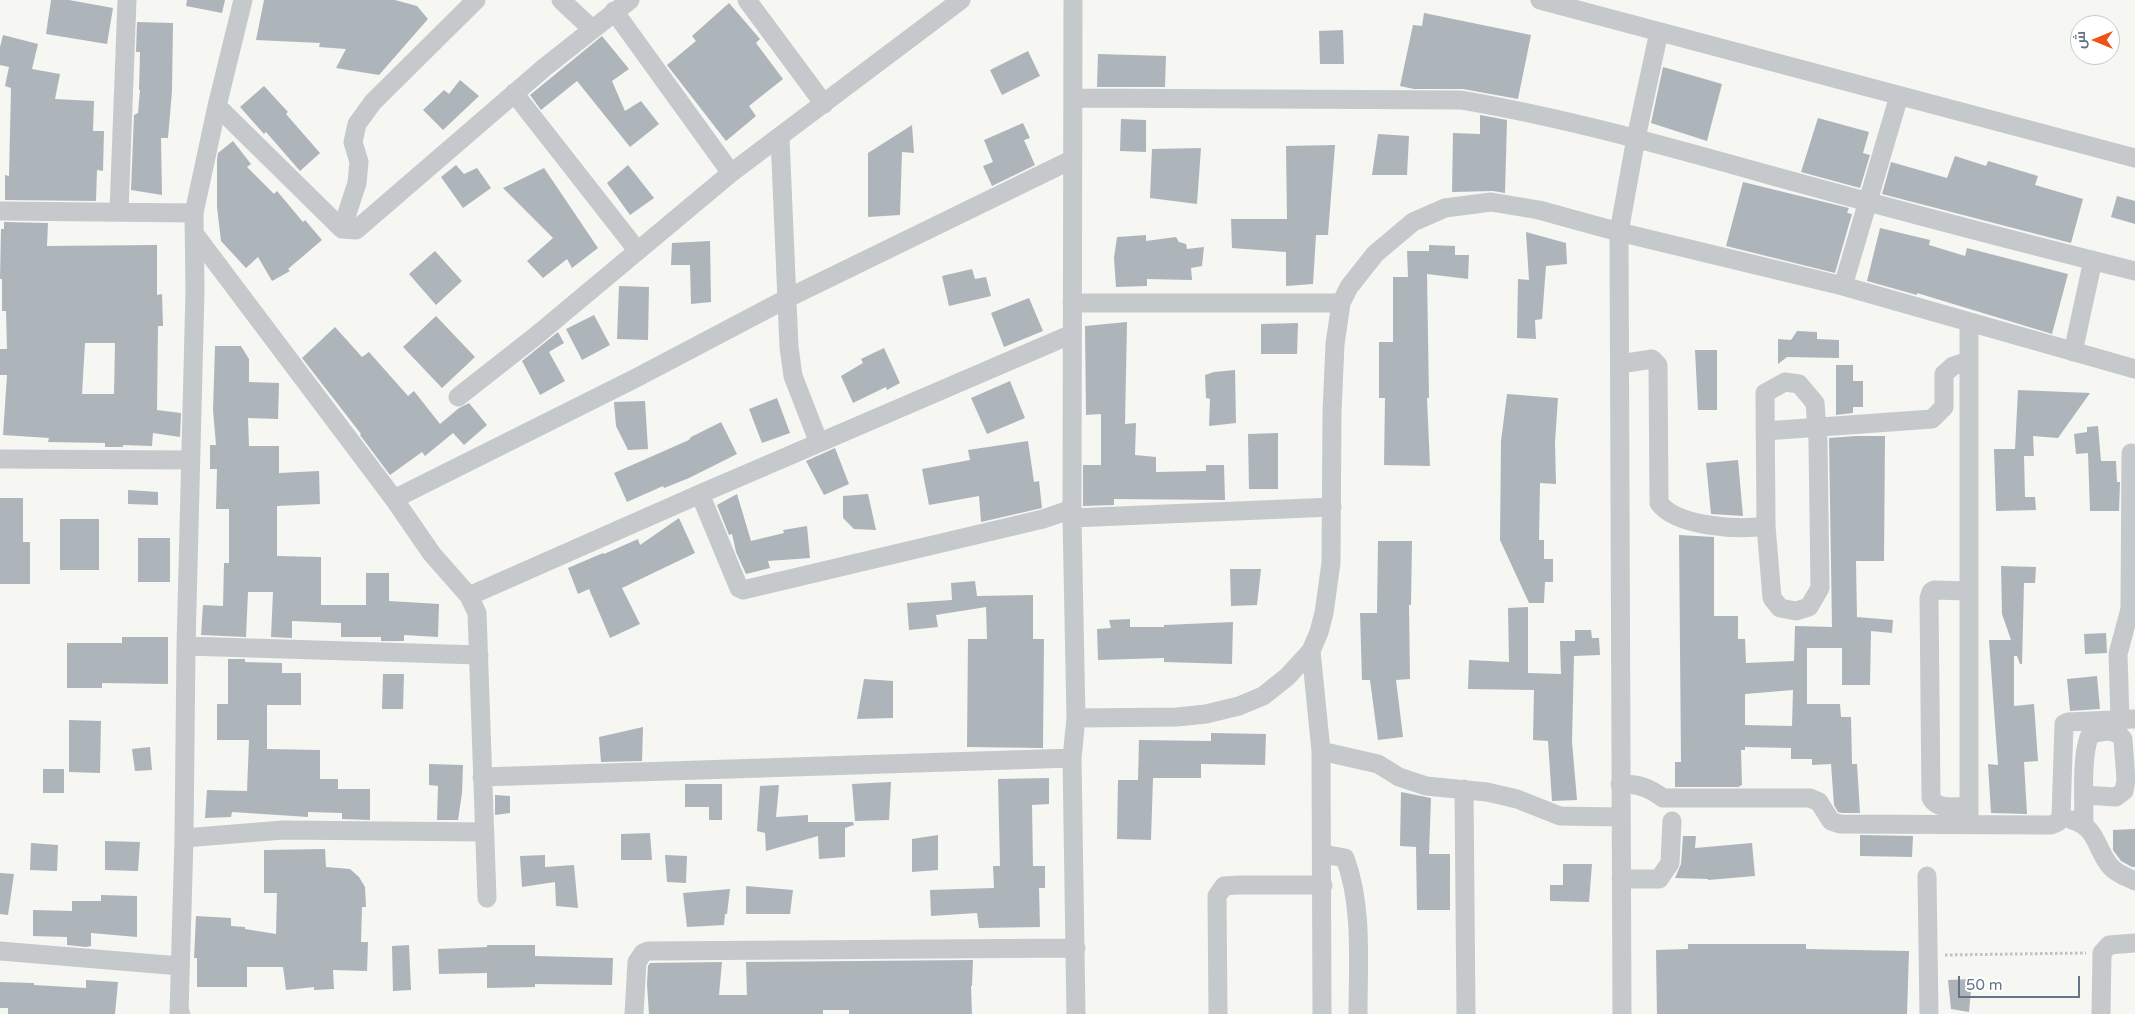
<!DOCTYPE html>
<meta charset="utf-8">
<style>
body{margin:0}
#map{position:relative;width:2135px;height:1014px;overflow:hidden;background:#f6f6f2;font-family:"Varela Round",Cairo,sans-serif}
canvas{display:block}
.north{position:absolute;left:2070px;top:15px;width:50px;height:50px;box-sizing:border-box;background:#fff;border:1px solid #c1c8cf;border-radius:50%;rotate:270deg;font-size:14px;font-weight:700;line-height:20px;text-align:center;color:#637586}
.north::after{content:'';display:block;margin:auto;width:18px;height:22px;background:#f05318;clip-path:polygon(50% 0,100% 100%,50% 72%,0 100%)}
.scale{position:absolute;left:1958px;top:976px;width:122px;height:22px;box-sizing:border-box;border:2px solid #637586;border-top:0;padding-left:6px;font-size:15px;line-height:18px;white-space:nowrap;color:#637586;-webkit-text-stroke:4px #fff;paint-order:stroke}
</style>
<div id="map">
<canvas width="2135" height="1014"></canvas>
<div class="north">ش</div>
<div class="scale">50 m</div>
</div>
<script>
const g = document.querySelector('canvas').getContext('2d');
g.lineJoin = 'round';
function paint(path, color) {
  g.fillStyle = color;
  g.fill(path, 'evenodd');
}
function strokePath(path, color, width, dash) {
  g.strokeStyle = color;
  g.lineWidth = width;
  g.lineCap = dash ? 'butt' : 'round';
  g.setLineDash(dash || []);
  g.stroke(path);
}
paint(new Path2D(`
 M51 0H69L113 8 107 44 46 34Z
 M187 0H225L222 13 186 6Z
 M264 0H395L417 6 428 19 379 75 336 68 346 49 319 47 320 43 256 40Z
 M729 3 760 39 756 43 783 79 749 106 756 116 726 141 667 65 696 41 692 36Z
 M1424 13 1531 35 1518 99 1463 89H1414L1400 86 1413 25 1422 26Z
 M137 22 173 23 172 91 168 138H161L162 195 131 190 134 115 138 113 140 90H139L140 52H136Z
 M1343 30 1344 64H1320L1319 31Z
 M3 35 38 44 32 69 60 74 55 99 94 101 93 131H104L103 171 97 170 96 201 5 200V175L9 176 11 88 5 86 9 67 0 65V47Z
 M602 36 629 69 612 81 625 111 641 101 659 124 630 147 577 81 541 110 530 95Z
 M1028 51 1040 76 1002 95 990 70Z
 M1098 54 1166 56 1165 87H1097Z
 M1663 67 1722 84 1707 141 1651 123Z
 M460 80 479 96 443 130 423 110 444 90 449 94Z
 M264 86 288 112 286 114 320 153 300 171 266 132 264 134 240 107Z
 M1480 115 1507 120 1505 193 1493 191 1452 192 1453 133 1480 134Z
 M1818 118 1869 132 1863 153 1870 155 1860 188 1801 172Z
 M1121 119 1146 120V152L1120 151Z
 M1023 123 1030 138 1024 140 1035 165 992 186 983 166 993 162 984 140Z
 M912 125 914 153 902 152 900 215 868 217V153Z
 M1378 134 1409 136 1407 175H1372Z
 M233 141 251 164 247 167 274 194 277 191 303 222 305 220 322 240 288 269 290 271 272 281 258 257 246 268 221 241 217 207V160L218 153Z
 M1335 145 1328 235H1316L1313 284 1286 286V252L1232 248 1231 219H1287L1286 146Z
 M1201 148 1197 204 1150 198 1152 149Z
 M1955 156 1986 166 1988 161 2038 176 2035 185 2083 199 2071 243 1882 194 1891 162 1947 178Z
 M456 165 464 174 477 168 491 188 463 208 441 177Z
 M628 165 654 198 630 215 607 183Z
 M544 168 598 248 572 268 567 259 543 278 527 261 553 238 503 188Z
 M1743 182 1849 208 1847 213 1852 214 1835 273 1726 246Z
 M2117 196 2135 201V224L2111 217Z
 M4 222 48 223 47 246 157 245V295L162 294 163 326H158L157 410 181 413 180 437 153 433 152 446 123 445V447H105V443L48 442 49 438 3 435 7 375H0V349H7L6 311H2V279H0L1 229H4ZM85 343H115L114 394H82Z
 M1880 228 1930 240 1929 245 1965 256 1967 248 2068 274 2052 334 1917 293V295L1867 281Z
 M1526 232 1566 243 1567 264 1546 266 1542 319 1535 320 1536 339 1517 338 1518 279 1529 280Z
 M1146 235V241L1176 237 1179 242 1186 244 1187 249 1204 247 1202 266 1191 268 1192 280 1147 279V286L1116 287 1114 258 1117 237Z
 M710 241 711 302 691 304 690 265H671L672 243Z
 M1429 245 1455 246V255H1469L1468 279 1427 274 1429 398H1427L1430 466 1384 465 1385 398H1379V342H1393V277H1408L1407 251H1429Z
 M435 251 462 281 436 305 409 274Z
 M972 269 975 279 986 277 991 296 949 306 942 276Z
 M619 286 649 287 648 340 617 339Z
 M1029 298 1043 331 1004 347 991 313Z
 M594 315 610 345 582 360 566 329Z
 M436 316 475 357 442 388 403 347Z
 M1127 322 1125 424 1136 423 1135 455 1156 457V472L1206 471V465H1224L1225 500 1114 499V505L1083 506V465H1101V414L1086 415 1085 326Z
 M1298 323 1297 354H1261V324Z
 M335 327 362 357 369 352 408 396 414 391 440 424 459 408 469 403 487 425 464 445 453 433 425 456 422 452 390 475 360 435 361 434 302 358Z
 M1797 331 1817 332V339L1839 340V358L1787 357 1778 364V339L1791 340Z
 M558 332 564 343 549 352 565 381 540 395 522 361Z
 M215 346H241L249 359V382L279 383 278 419 248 418 249 446H279V473L319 471 320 504 277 506V556L321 557V605H366V573H389V601L439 604 438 637 404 635V641H381V637H341V623L292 621V638L271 637 273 592H248L246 637 201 635 203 605 223 606 224 563H229V509H216L217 469H210V445H216L213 410Z
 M884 348 900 383 887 390 886 387 853 403 841 376 863 363 861 359Z
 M1695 350H1717V410H1698Z
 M1836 365H1853V381H1863V407H1853V413L1836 415Z
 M1235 370 1236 423 1209 426 1210 399 1206 398 1205 375 1214 372Z
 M1010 381 1025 418 987 434 971 398Z
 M2018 390 2090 393 2058 438 2033 436 2034 456H2024L2025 497H2035L2036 510 1996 511 1994 449H2015Z
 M1507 394 1558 398 1555 442 1556 484 1540 483 1539 540H1544V559H1553V582H1545L1544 603H1529L1500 540 1501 441Z
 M777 398 790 433 762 443 749 409Z
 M645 401 648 449 628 450 616 426 614 402Z
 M721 422 737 454 689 478 664 488 663 486 627 502 614 473 689 440 691 437Z
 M2098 426 2101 461H2116L2117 482H2120L2119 511H2090L2088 453 2076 454 2074 434 2087 432V427Z
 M1278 433V489H1249L1248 434Z
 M1856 436H1885L1884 561H1856L1857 617 1893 620 1892 633 1871 631 1870 685H1842V648H1807V704H1840L1841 717H1851L1852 764H1857L1860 813H1842L1838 812 1834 805 1831 764 1812 765V759H1791V748L1745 747V750H1741L1742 785 1738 787H1675V762H1681L1679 535 1714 537V616H1738V639H1745L1746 663 1794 661 1795 626 1832 627 1829 438ZM1793 690 1792 726 1745 725V694Z
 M1028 441 1034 482 1039 481 1042 508 981 522 979 496 929 505 922 469 970 460 968 450Z
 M835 448 849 484 824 495 806 461Z
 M1738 460 1743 516 1711 514 1706 463Z
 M128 490 158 492V505L128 504Z
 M737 494 751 541 784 533 783 530 807 526 810 558 768 561 770 568 746 574 736 552 732 534 729 535 717 505Z
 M868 494 876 530 854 529 843 518V496Z
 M0 498H23V542H30V584H0Z
 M679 518 695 553 622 588 640 624 610 638 589 589 578 594 568 568 603 553 604 554 638 539 640 545Z
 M60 519H99V570H60Z
 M138 538H170V582H138Z
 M1378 541H1412L1411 605H1409L1410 679 1396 680 1403 737 1378 740 1370 680H1362L1360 613H1377Z
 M2001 566 2036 567 2035 583H2024L2022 664H2020L2017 656H2014V706L2034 704 2038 761 2024 762 2027 814 1991 813 1988 764 1998 765 1989 640H2011L2002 614Z
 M1230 569H1261L1257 605 1231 606Z
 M975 581 977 596 1033 595V639H1044L1043 748 967 747 968 639H987L986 607 936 615 938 627 909 630 907 603 952 600 951 583Z
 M1528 607V673L1561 674 1560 641H1575V630H1591L1592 638H1599L1600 655 1574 656 1572 742 1577 800 1552 801 1548 741 1533 740 1534 690 1468 689 1469 660 1509 662 1508 608Z
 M1130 619V627H1164V625L1233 622 1232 664 1164 662V658L1098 660 1097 629 1111 628 1109 620Z
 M2106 633 2107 653 2085 654 2084 634Z
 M122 637H168V684L102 683V688H67V643H122Z
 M228 659H245V662L282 663V673H301V705H267V749L320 750V779H338V789H370V820L342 819V813L308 812V817L232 812 231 817 205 818 207 790 247 791 249 740H217V704H228Z
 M383 674H404L403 709H382Z
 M2097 676 2100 709 2070 711 2067 679Z
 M864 679 893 681V718L857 719Z
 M69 720 101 721 100 773 69 772Z
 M643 727 642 761 601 762 599 737Z
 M1211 733 1266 734 1265 765 1201 764V778H1153L1151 840 1117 839 1118 780H1138L1139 740 1211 741Z
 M150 747 152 770 135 771 132 749Z
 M429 764 463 765 462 793 458 820H437L438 786 429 785Z
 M43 769H64V793H43Z
 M1049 778V804L1032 805 1033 866H1045V888H1039L1040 927 979 928 977 913 931 916 930 890 994 888 993 866H1000L998 779Z
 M891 782 889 820 855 821 852 784Z
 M685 784H722V820H709V807H685Z
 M779 785 776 817 808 815V822H853L854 825 845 828V857L819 859 818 836 766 851 765 833 757 831 760 786Z
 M1401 792 1431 798 1429 854H1450V910H1417L1416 847 1400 846Z
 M495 795 510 796V813L495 815Z
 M2135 829V867H2132L2121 861 2113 850V830Z
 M650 833 652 860H621V834Z
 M938 835V870L912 872V839Z
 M1860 835 1913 836 1912 857 1860 856Z
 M1683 836H1696L1695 848 1752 843 1755 876 1708 880V879L1675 878 1681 864Z
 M105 841 140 842 138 871 105 870Z
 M31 843 58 845 57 871 30 870Z
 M325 849 326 867 350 869 359 877 365 887 366 907H362L361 942H368L367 971 333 970 334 989 314 990V987L286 990 283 967H247V987H197V958H194L196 916 231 918V926L245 927V929L276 934 277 893H264V850Z
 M545 855V867L574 865 578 908 556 906 555 882 522 887 520 856Z
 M665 855 687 856 686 883 667 882Z
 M1563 864H1592L1589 902 1550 901V885H1563Z
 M0 873 14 874 8 915 0 914Z
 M746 886 793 890 790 914H746Z
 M730 889 727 914H725L724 925 687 927 683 893Z
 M101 895 137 896V937L91 933V946L86 947 67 945V937L33 936V910L72 911V901H101Z
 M1688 944H1806V949L1909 951 1907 1014H1657L1656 950 1688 949Z
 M409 945 411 990 393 991 392 946Z
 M487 945H535V956L613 958 612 985 535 984V987L487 988V973L439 974 438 949 487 947Z
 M973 960 972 986H971L972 1014H849V1010H823V1014H649L647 984 648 966 650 963 722 962 719 995H747L746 962Z
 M1972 979 1969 1012 1951 1009 1948 980Z
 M86 980 118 982 115 1014H8V1008H0V982L34 983V985L86 988Z`), '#adb5bb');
strokePath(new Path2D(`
 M1945 955 2086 953`), '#bfc1c3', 3, [2.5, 2.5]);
strokePath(new Path2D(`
 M561 0 592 29
 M747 0 824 104
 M1073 0 1072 518 1076 718 1072 758 1076 1014
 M1540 0 2135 158
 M614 11 731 173
 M514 93 637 250
 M1073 98 1461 100C1566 118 1670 147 1773 176 1893 209 2014 241 2135 271
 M217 106 342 229 357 183 359 162 353 142 357 124 373 102 476 0
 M780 138 789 347 793 376 819 443
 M0 211 194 213
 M119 211 127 0
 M342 229 356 230 545 67 630 0
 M196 236 394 499 432 554 469 596 477 613 487 898
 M1843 286 1899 96
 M1072 303H1341
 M1969 322V824
 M2073 352 2093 260
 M1620 364 1652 359 1658 365 1659 503C1677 527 1738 530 1766 526
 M1785 382 1799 384 1815 403 1818 441 1820 588 1809 607 1796 611 1780 608 1772 598 1766 526 1765 393Z
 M458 397 537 335 731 173 961 0
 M1765 431 1932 419 1944 407V374L1953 366 1969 361
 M0 459 190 460
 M700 494 739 588 743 590 1043 519 1072 509
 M394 499 634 379 788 298 1071 160
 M1072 518 1332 507
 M1969 591 1934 590 1931 592 1929 598 1931 798C1938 811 1957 806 1969 806
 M469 596 700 494 1072 334
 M186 646 479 655
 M1311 651 1321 751 1322 1014
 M1076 718 1177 717 1206 714 1239 706 1263 696 1287 677 1311 651 1319 632 1324 613 1331 563 1332 412 1335 344 1341 303 1349 287 1375 254 1413 222 1445 208 1491 202 1539 210 1619 232 1843 286 2135 369
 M2120 719 2118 654 2130 609 2131 453
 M1321 751 1378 764 1399 777 1426 786 1487 792 1517 799 1560 816 1620 817
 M482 777 1072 758
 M1620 784C1638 784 1648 787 1663 798H1810L1819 802 1831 821 1840 824 2051 825 2058 822 2061 816 2064 724 2068 722 2135 719
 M1464 789 1466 1014
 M2072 820C2098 827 2096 851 2111 867 2117 874 2127 877 2135 881
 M2084 824C2084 801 2081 754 2090 735 2102 731 2115 728 2123 739L2126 780 2124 791 2116 797 2084 795
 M184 838 283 830 484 832
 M1323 854 1345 858C1363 906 1358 963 1358 1014
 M1927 876 1929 1014
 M1621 879H1659L1670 863 1672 821
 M0 951 180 966
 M181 1014H179L184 838 186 646 195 291 194 213 217 106 243 0
 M634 1014 637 962 643 953 648 951 1076 948
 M1218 1014 1217 896 1224 886 1239 885H1323
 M1622 1014 1619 232 1636 138 1659 32
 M2101 1014 2102 953 2109 945 2135 943`), '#c5c9cc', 19);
</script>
